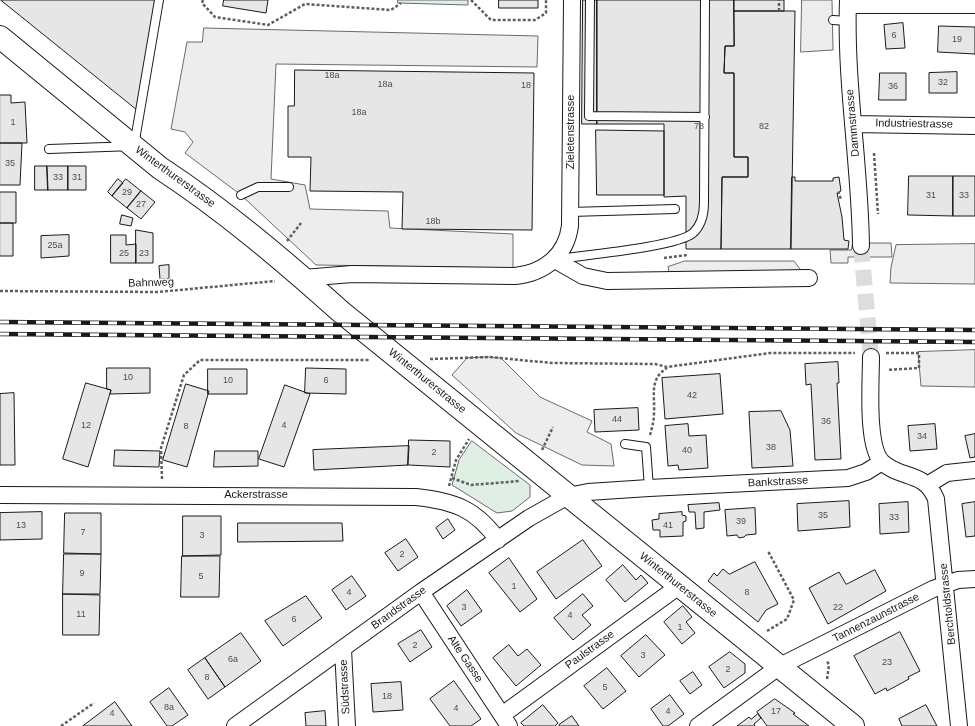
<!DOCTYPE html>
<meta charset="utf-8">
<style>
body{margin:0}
canvas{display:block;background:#fff}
</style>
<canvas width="975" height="726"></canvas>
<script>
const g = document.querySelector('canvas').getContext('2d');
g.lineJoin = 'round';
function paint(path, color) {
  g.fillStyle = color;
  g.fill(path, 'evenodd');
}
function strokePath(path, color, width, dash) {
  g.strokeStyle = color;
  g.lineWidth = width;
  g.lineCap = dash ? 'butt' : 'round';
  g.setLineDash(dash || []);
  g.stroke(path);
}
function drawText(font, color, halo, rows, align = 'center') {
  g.font = font + ' Helvetica,sans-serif';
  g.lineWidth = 3;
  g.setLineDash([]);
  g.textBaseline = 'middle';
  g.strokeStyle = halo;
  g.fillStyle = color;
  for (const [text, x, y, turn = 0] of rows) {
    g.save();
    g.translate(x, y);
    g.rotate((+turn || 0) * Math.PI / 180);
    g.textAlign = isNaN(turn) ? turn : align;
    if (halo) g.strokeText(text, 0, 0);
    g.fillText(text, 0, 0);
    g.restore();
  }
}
const green = new Path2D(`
 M398 0H468V5L398 3Z
 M472 441 530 485V497L512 511 497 513 452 485 459 460Z`);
paint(green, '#e0efe3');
strokePath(green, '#6a6a6a', 1);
const parking = new Path2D(`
 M802 0H832L833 50 801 52Z
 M204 28 538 36 537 67 276 64 271 179 305 185 310 209 388 211 390 228 513 234V268L316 265 241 195 185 153 193 142 185 132 171 129 187 42H202Z
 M853 243H891L892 257H848V263H831L830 250H851Z
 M975 244V284L890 283 891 267 896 245Z
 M685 261H794L803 273 669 272 668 267Z
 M975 350V387L921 386 918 352Z
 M489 357 501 358 540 397 592 421 587 432 611 444 614 466 582 465 516 433 452 375 467 358Z`);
paint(parking, '#ededed');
strokePath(parking, '#6a6a6a', 1);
const building = new Path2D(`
 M1 0H158L140 112Z
 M224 0H268L266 13 223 6Z
 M499 0H538V8H499Z
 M583 0H597V124H582Z
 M597 0H734V46H725L724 73H734V157H748V177H722L721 249H686V196L664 197V124H597Z
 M734 0H784V11H734Z
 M734 11H795L791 249H721L722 177H748V157H734V73H724L725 46H734Z
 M903 23 905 48 886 49 884 25Z
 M939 26 975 27V54L938 52Z
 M295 70 534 73 532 230 402 229 403 192 310 191 311 157H288V106H294Z
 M957 72V93H929V73Z
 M880 73H906V100H879Z
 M0 95H11V103L25 102 27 143H0Z
 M596 130 664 131V195H597Z
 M0 143H22L20 185H0Z
 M35 166H47L48 190H35Z
 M47 166H68V190H48Z
 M68 166H86V190H68Z
 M909 176H953V216L908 215Z
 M953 176H975V216H953Z
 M792 177H795V181H833V178L839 177 841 191 837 193 842 217 844 240 849 241 848 249H791Z
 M118 179 123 183 112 196 108 192Z
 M126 179 141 191 127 208 112 196Z
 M141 191 155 202 141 219 127 208Z
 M0 192H16V223H0Z
 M122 215 133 218 131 226 120 224Z
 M0 223H13V256H0Z
 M136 230 153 233V263H136Z
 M69 235V256L41 258V236Z
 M111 235H126V245L136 244V263H111Z
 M169 265V279H160L159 266Z
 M838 362 839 383H837L841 459 815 460 811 384 806 385 805 364Z
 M107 368H150V393L110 394 111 390 107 389Z
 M306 368 346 369V394L305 393Z
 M208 369H247V394H208Z
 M720 374 723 414 665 419 662 378Z
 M86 383 111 390 88 467 63 459Z
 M186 384 209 391 187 467 163 460Z
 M285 385 310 394 284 467 259 459Z
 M14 393 15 465H0V394Z
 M638 408 639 430 595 432 594 410Z
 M781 411 790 430 793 466 752 468 749 412Z
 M688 424 689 436 706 435 708 468 679 470 678 465 668 466 665 426Z
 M935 424 937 449 910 451 908 426Z
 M975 434V457L970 458 965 436Z
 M409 440 450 441V467L408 465Z
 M409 446 408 465 314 470 313 450Z
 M115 450 160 451 159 467 114 466Z
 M215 451H258V466L214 467Z
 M849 501 850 527 798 531 797 504Z
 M908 502 909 532 880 534 879 504Z
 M975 502V536L966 537 962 504Z
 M719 503 720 510 704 512V528L696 529 695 512H689L688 505Z
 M755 508 756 534 746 535 744 537 739 538 737 535 727 536 725 510Z
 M42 512V539L0 540V513Z
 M682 512V515L686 516V521L683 522V536L660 537V530H653L652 520 659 519V514Z
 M65 513H101V554L64 553Z
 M183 516H221V555L183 556Z
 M448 519 455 530 443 539 436 528Z
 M238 523H342L343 541 238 542Z
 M406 539 418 557 398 571 385 553Z
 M583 540 602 566 556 599 537 572Z
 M64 554H101L100 594H63Z
 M182 556H220L219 597H181Z
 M509 558 537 599 520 612 489 573Z
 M755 562 778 604 766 610 758 622 708 581 714 573 717 576 723 569 729 574Z
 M623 565 636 580 641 575 648 583 625 602 606 580Z
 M875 570 886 591 828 624 809 588 839 572 846 584Z
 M352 576 366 596 346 610 332 590Z
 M467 590 482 611 461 626 447 606Z
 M63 594 100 595 99 635H63Z
 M583 594 593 606 582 615 591 625 573 640 554 618Z
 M306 596 322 618 283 646 265 621Z
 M683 606 692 617 686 622 695 633 682 644 664 622Z
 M421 630 432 647 410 662 398 644Z
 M900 632 920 671 908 677 909 679 887 691 886 688 875 694 854 656Z
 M241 633 261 661 225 687 205 658Z
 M646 635 665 655 639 677 621 656Z
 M509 645 518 656 527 649 541 665 516 686 493 658Z
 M730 652 745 664V673L724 688 709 667Z
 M205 658 225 687 208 699 188 670Z
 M607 668 626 691 603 709 584 686Z
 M693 672 702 685 690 694 680 681Z
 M454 681 481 719 471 726H450L430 699Z
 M401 682 403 710 373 712 371 684Z
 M169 688 188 715 172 726H167L150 702Z
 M670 695 684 714 668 726H663L651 709Z
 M775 699 795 713 793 714 809 726H767L757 712Z
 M115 702 132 726H83Z
 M543 705 558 723 555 726H524L521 723Z
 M926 705 937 726H902L899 719Z
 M325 711 326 726H306L305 713Z
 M758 714 761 718 754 724 755 726H737L749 717 751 719Z
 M572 716 579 726H559V725Z`);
paint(building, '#e6e6e6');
strokePath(building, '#1a1a1a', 1);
strokePath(new Path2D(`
 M861 246 871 357`), '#ddd', 16, [16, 8]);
const lane = new Path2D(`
 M590 0 589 116 705 117
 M833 20 848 21
 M49 149 134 146 159 0
 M241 195 258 187H289
 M570 212 675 209
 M558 259C584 255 677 247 693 233 702 225 704 213 704 202L705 0
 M625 444 646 447 649 488`);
const street = new Path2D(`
 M848 0C845 83 860 164 861 246
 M848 5H975
 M853 124 975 126
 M555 260 583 276 607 281 809 278
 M303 278 352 274 515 276C544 273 566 256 570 226L572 0
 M871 357C871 381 866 446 882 462 901 480 924 470 936 499L959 726
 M927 485 947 473 975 470
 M0 495 416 497C453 501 475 508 498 540
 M421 592 509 726
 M343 649 347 726
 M502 715 679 586
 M235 726 421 592 529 518 568 496 588 492 649 488 848 478 866 472 882 462
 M698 726 780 666 933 589 958 580 975 579`);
const secondary = new Path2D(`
 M0 37 160 168C224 210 283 260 340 311L853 726`);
strokePath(lane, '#1a1a1a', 10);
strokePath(street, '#1a1a1a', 18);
strokePath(secondary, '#1a1a1a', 24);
strokePath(new Path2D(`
 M203 0 202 3 215 17 268 25 305 4 391 10 401 3
 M471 0 491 20H535L546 13V0
 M779 11V0
 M874 153 878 214
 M837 193H839L841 200
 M287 241 301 223
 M664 258 687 255
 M0 291 158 292 275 281
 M886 353H919V368L887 370
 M430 359 489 357 552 363 655 364 667 367 770 353H855
 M650 435C652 428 654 421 654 413 655 395 649 379 667 368
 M542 450 553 427
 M452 478 471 485 520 481
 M162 479 161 448 184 375 200 360H369
 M449 486 456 460 469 439
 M767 631 787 619 794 600 768 551
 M827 679 829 665 827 661
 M61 726 94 703`), '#5f5f5f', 2.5, [3, 2]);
strokePath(lane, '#fff', 8);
strokePath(street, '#fff', 16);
strokePath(secondary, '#fff', 22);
const rail = new Path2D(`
 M0 322 975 330
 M0 334 975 342`);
strokePath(rail, '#1a1a1a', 4.5);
strokePath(rail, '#fff', 3, [9]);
drawText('9px', '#4d4d4d', null, [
 ["6",894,36],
 ["19",957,40],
 ["18a",332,76],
 ["32",943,83],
 ["18a",385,85],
 ["18",526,86],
 ["36",893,87],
 ["18a",359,113],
 ["1",13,123],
 ["78",699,127],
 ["82",764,127],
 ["35",10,164],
 ["33",58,178],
 ["31",77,178],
 ["29",127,193],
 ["31",931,196],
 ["33",964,196],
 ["27",141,205],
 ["18b",433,222],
 ["25a",55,246],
 ["25",124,254],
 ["23",144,254],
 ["10",128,378],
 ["10",228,381],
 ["6",326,381],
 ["42",692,396],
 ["44",617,420],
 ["36",826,422],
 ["12",86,426],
 ["4",284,426],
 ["8",186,427],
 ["34",922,437],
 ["38",771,448],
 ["40",687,451],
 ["2",434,453],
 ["35",823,516],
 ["33",894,518],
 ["39",741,522],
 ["13",21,526],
 ["41",668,526],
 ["7",83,533],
 ["3",202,536],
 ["2",402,555],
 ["9",82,574],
 ["5",201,577],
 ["1",514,587],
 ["4",349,593],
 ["8",747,593],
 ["3",464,608],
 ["22",838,608],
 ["11",81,615],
 ["4",570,616],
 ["6",294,620],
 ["1",680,628],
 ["2",415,646],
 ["3",643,656],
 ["6a",233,660],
 ["23",887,663],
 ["2",728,670],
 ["8",207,678],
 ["5",605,688],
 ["18",387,697],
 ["8a",169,708],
 ["4",456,709],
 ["4",668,712],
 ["17",776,712],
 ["4",112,714]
]);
drawText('11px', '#1a1a1a', '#fff', [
 ["Dammstrasse",853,123,-95],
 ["Industriestrasse",914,124,1],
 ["Zieletenstrasse",571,132,-90],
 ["Winterthurerstrasse",175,177,36],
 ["Bahnweg",151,283,-2],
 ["Winterthurerstrasse",427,381,39],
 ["Bankstrasse",778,482,-3],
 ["Ackerstrasse",256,495],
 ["Winterthurerstrasse",678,585,39],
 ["Berchtoldstrasse",948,604,-96],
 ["Brandstrasse",399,608,-36],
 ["Tannenzaunstrasse",876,618,-27],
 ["Paulstrasse",590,650,-36],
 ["Alte Gasse",465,659,56],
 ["Südstrasse",345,687,-93]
]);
</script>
